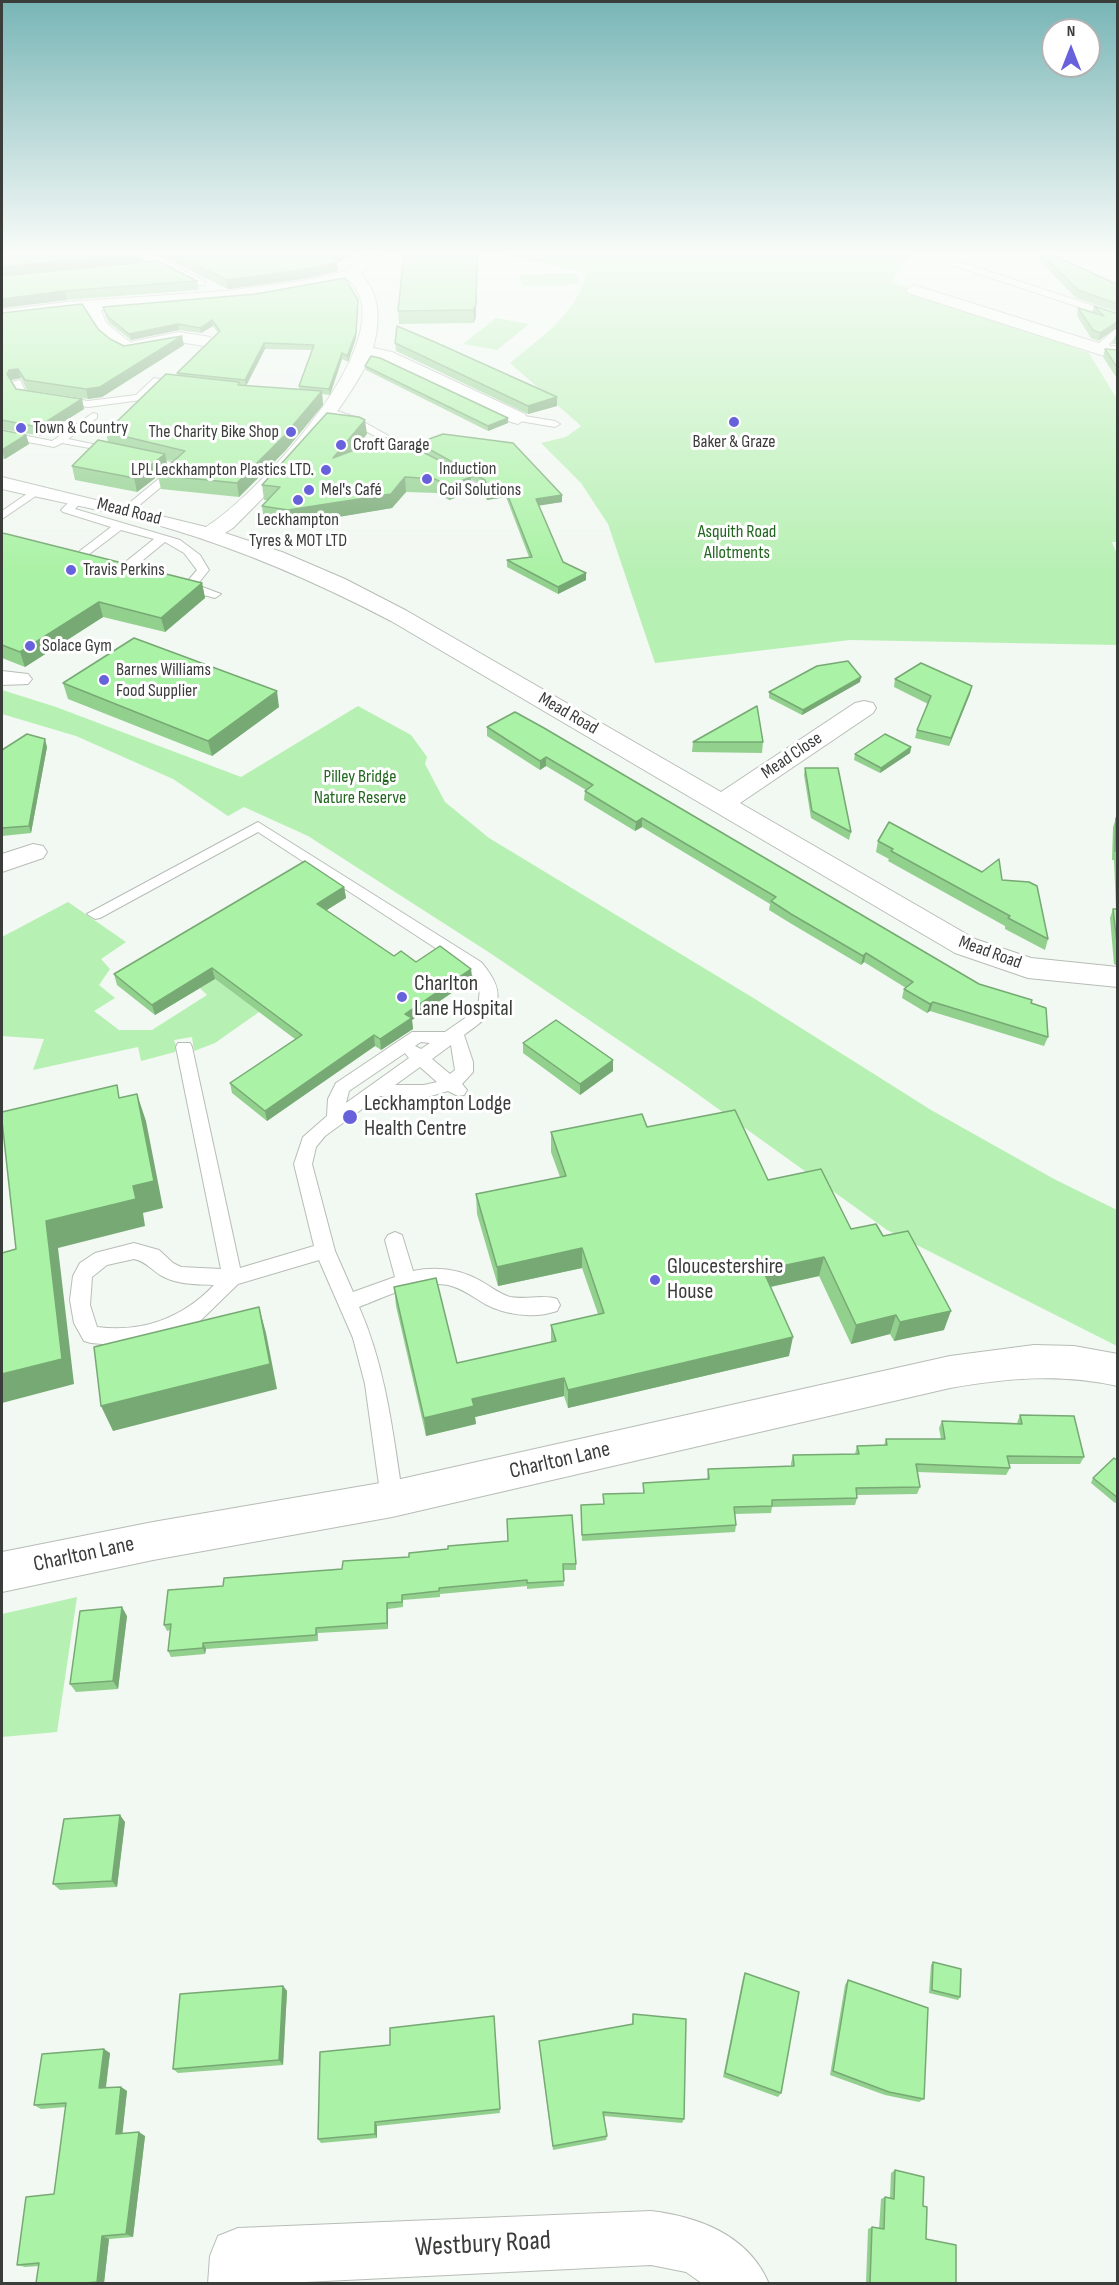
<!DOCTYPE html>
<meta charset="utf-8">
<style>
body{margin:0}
#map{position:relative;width:1119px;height:2285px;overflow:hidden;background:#f2f8f2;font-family:"Sofia Sans Condensed",sans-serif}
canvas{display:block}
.frame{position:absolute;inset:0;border:3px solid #3b3d3b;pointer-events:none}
.north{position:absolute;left:1041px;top:18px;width:60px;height:60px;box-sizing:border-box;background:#fff;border:2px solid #b1b1b1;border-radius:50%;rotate:0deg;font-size:16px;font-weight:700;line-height:24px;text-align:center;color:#3b3d3b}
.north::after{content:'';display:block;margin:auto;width:21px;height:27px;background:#6762dc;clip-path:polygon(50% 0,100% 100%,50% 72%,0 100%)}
</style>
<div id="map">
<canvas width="1119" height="2285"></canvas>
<div class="frame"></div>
<div class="north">N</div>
</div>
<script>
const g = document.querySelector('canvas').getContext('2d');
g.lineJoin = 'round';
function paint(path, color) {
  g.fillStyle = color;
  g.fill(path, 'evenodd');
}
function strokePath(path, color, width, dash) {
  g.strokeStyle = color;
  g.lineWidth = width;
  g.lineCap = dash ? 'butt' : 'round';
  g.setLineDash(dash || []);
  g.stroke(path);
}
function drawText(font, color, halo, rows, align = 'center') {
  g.font = font + ' "Sofia Sans Condensed",sans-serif';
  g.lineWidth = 6;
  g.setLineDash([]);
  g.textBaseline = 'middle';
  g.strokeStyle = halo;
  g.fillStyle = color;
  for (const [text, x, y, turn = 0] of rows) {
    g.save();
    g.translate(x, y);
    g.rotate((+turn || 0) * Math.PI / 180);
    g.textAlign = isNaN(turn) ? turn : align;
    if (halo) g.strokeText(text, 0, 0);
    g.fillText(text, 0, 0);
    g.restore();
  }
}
paint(new Path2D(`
 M509 254H910L891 282 1089 353 1117 399 1118 542H1112L1117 554V645L850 640 655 663 608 524 581 483 541 443 566 437 581 426 510 363C540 338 578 313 586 273L511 256Z
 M576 273 580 284 523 286 520 275Z
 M496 318 529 324 497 350 463 344Z
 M2 690 56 707 241 777 358 706 411 735 427 757 425 764 445 802 489 838 755 999 931 1110 1054 1179 1117 1210V1346L887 1230 685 1085 490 953 308 836 244 807 228 816 173 779 76 736 2 714Z
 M68 902 126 942 101 959 110 969 99 985 115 998 94 1011 119 1030H152L207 995 200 988 215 979 259 1012 215 1043 194 1051 192 1037 174 1040 177 1048 175 1052 141 1061 138 1047 33 1070 44 1039 2 1036V937Z
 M77 1597 57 1732 2 1737V1614Z`), '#b7f0b3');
const service = new Path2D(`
 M952 259 1118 314V320L949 264Z
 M1118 327V335L1109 344 1112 351 1104 353 1099 343Z
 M154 378 186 384 181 387 156 384 141 400 88 407 19 396 12 382 20 380 26 392 88 401 136 395Z
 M331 409 355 417 412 449 403 451 347 421 327 414 326 412Z
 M93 413 97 414V418L68 439 117 449V453L62 443 54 447 2 437V431L52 441Z
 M518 415 555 421 560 424 555 427 514 420 513 418Z
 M143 455 186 466 130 513H122V509L173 467 139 460 138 458Z
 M449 469 483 487 484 489 475 491 445 474V470Z
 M34 489 43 491 2 519V511Z
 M73 498 83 500 75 509 180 540 200 555 209 570 197 585 221 594 215 598 177 588V582L186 583 197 570 184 553 165 542 126 574H118V568L154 539 121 530 80 561H72V557L111 527 63 512 61 510Z
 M258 822 481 962C512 998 496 1012 464 1035L473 1062V1072L462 1084 467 1090 464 1095 458 1096 448 1091 424 1098 380 1096 325 1136 316 1147 312 1164 335 1251 353 1292 395 1277 385 1240 388 1235 395 1232 402 1235 413 1271C437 1266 460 1269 481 1281 491 1287 500 1294 510 1297 526 1300 543 1294 557 1299L560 1305 557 1311C534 1319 506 1315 485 1304 473 1297 462 1288 448 1285 417 1280 388 1296 359 1307 386 1368 393 1433 403 1499L400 1506 392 1509 384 1506 381 1499 365 1384 353 1338 319 1260 238 1284 198 1323 157 1339 114 1345 91 1343 84 1341 74 1323 70 1300 73 1276 80 1263 95 1253 134 1243 159 1250 173 1263 181 1267 221 1269 176 1047 178 1043H190L192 1047 240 1268 314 1246 294 1164 303 1137 327 1116 328 1099 336 1083 412 1032H445L478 1009 480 988 469 970 258 832 100 918 95 919 87 914ZM421 1042 430 1043 421 1049 415 1046ZM451 1045 455 1070 450 1074 432 1059ZM405 1053 409 1058 346 1103 349 1091ZM420 1067 437 1082 424 1085H395ZM134 1259C147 1262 151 1270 162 1276 178 1285 196 1284 214 1285 183 1318 142 1333 97 1327L90 1305 92 1277 107 1265Z`);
const minor = new Path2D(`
 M134 254H153L206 282 204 285H192Z
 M365 254H381L361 274C381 294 380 323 373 348L392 352 525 414 527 418 518 424 511 422 381 360 370 358C336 424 285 476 233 528L225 533 282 552 345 579 407 611 721 792 855 703 864 701 873 703 876 708 873 713 740 803 975 939 1031 958 1118 967V987L1028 978 955 953 391 621C320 584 248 552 171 529 116 512 58 502 2 489V477L206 527C253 499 409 336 349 280 268 301 184 304 101 310L106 323 130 342 179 332 210 337 213 341 204 346 179 342 127 353C108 348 91 328 85 311L2 320V310L67 302 226 291 309 280 346 271Z
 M914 285 1108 346H1118V356L1101 355 908 293 906 290Z
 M2 671 28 674 32 679 28 684 2 685Z
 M33 844 43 846 47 852 43 858 2 872V854Z
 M651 2211C700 2217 749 2236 769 2284H703L686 2272 651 2265 264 2284H208L210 2256 218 2236 238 2228Z`);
const tertiary = new Path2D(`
 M1034 1345 1074 1346 1118 1354V1386C1060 1373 1008 1378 950 1388L392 1517 153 1560 2 1592V1552L153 1522 392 1481 950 1356Z`);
strokePath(service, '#b7bdb6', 2);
strokePath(minor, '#b7bdb6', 2);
strokePath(tertiary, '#b7bdb6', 2);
paint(service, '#fff');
paint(minor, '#fff');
paint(tertiary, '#fff');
paint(new Path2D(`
 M2 254 144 262 16 275 197 281 199 290 67 300 2 308Z
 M157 254H351L337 263 338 271 309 278 228 289Z
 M477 254 476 317 474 323 399 324 398 311Z
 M1041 254H1051L1118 285V312L1076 298 1039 260Z
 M358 300 356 338 348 362 342 359 330 395 322 394 323 405 286 450 239 497 161 489 158 476 137 492 75 480 72 466 108 442 106 432 178 375 177 373 218 333 213 326 201 333 179 330 131 340 108 322 103 307ZM265 349 312 350 299 386V389L246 386ZM166 460 173 461 168 466Z
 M1094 306 1118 314 1098 341 1091 338 1077 316 1078 308 1092 313Z
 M2 313 98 329 110 339 124 346 184 345 102 397 88 399 27 390 21 378 11 380 16 389 82 399 84 409 41 436 2 429Z
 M1118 333V344H1112L1115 336Z
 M395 343 557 406 528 414 396 351Z
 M1105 349 1118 350V377H1116L1103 357Z
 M365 366 508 418V423L488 431 366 370Z
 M2 430 26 435 29 444 5 459H2Z
 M367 434 353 451 419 450 418 443 562 495V502L539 505 563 562 586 573V580L558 594 507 567V560L529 557 506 497 487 500 482 492V485L471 479V492L449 500 436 493 406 492 392 508 290 525 264 521 262 506 268 500H264L262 485Z
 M2 533 202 583 205 598 165 632 103 617 25 667 2 658Z
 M895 679 970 694 949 746 915 738 917 730 928 704 894 687Z
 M860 682 802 715 769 698V692Z
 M63 683 279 707 212 756 68 699Z
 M515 712 979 984 1031 1003 1048 1037 1044 1046 930 1011 927 1013 902 998 904 989 906 988 864 962 861 965 790 923 769 910 770 904 642 827 635 831 584 800 585 791 586 790 546 766 540 770 487 736V727Z
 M693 742H763L762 753 692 752Z
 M47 747 31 833 2 836V750Z
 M911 747 910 753 880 773 854 760 855 754Z
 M805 768 851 832 849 840 811 818 804 775Z
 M1116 818 1118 819V966L1114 964 1110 918 1113 909H1116L1114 860H1112L1113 827Z
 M878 841 982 872 1002 880 1048 939 1045 950 1005 929V926L888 861 889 859 876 852Z
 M344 887 346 898 326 910 394 956 416 962 471 969 472 979 412 1020 413 1029 411 1030 381 1050 375 1046 267 1121 232 1093 230 1083 295 1039 215 979 155 1015 117 985 114 974Z
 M523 1043 613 1060V1071L580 1095 523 1053Z
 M647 1127 768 1180 851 1229 883 1236 944 1330 894 1341 890 1334 851 1344 819 1276 771 1287 789 1356 568 1408 564 1396 475 1417 476 1424 426 1436 396 1306 394 1287 457 1363 551 1342V1325L598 1314 582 1268 498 1286 477 1214 476 1194 560 1177 551 1152V1132Z
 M1020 1415 1084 1457 1080 1464H1009L1010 1468 1006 1475 917 1472 920 1487 917 1494 857 1495V1498L855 1505 772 1507 771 1513 735 1514 736 1525 735 1532 582 1541 581 1512 603 1504V1494L643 1493V1483L707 1480 708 1469 791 1466V1463L793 1455 855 1454 857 1446 884 1445 886 1439H941L939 1428 942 1421 1017 1423Z
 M1118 1461V1500L1115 1503 1091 1483 1093 1478Z
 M576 1564V1570H563L564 1586 527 1589V1586L440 1594V1597L403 1600V1607L388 1609V1629L318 1633V1641L206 1649 205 1654 171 1657 168 1651 170 1630 167 1631 164 1625 168 1590Z
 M127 1616 118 1689 76 1692 70 1684Z
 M125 1822 117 1887 60 1890 53 1884Z
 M933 1962 960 1997 958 2000 929 1993 931 1965Z
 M745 1973 781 2093 778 2097 723 2077 743 1978Z
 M848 1980 924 2099 919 2102 885 2095 830 2075 845 1985Z
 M283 1986 287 1991 283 2065 178 2073 173 2069Z
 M633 2014 684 2119 682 2123 604 2116 607 2136 606 2140 553 2150 539 2041 632 2024Z
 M494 2016 500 2113 377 2126V2138L321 2143 318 2139 390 2045Z
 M110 2053 106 2088 121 2087 127 2091 122 2134 145 2136 133 2237 109 2239 104 2283H36L39 2266 25 2267 17 2265 54 2194 66 2107 41 2109 34 2105Z
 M895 2170 923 2206 926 2239 956 2283H866L868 2229 872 2227 879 2229 881 2199 885 2197 890 2198 891 2173Z`), '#92d08e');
paint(new Path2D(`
 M136 254H142L144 262 2 276V267Z
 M337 254H351L337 263 338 271 309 278 228 289 227 280 333 256Z
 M477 254 476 317 474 323 473 310Z
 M65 291 67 300 2 308V299Z
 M358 300 356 338 348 362 347 356Z
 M212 320 213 326 201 333 200 328Z
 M1118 321V327L1098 341 1100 333Z
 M178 324 179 330 131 340 129 334Z
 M182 336 184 345 102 397 88 399 86 389Z
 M264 343 265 349 246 386 245 380Z
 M342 353V359L330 395 329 389Z
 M18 369 21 378 11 380 7 374 9 370Z
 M322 391 323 405 286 450 239 497 237 483Z
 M557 397V406L528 414V406Z
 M82 399 84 409 41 436 38 427Z
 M508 418V423L488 431V426Z
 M365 420 367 434 335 472 333 458Z
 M26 435 29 444 5 459 2 450Z
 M165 454 168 468 158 475V476L137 492 134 478Z
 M405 477 406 492 392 508 290 525 288 510Z
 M471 477V492L449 500 448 486Z
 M506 491V497L487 500V493Z
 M562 495V502L537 506 536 499Z
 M586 573V580L558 594V587Z
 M202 583 205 598 165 632 161 618Z
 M99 602 103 617 25 667 20 652Z
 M861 677 860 682 802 715 803 710Z
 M972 686 970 694 949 746 951 738Z
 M277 691 279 707 212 756 208 741Z
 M45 739 47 747 31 833 29 826Z
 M911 747 910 753 880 773 881 768Z
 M546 757V766L540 770V761Z
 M642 818V827L635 831 636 822Z
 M344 887 346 898 319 915 317 904Z
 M866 953 864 962 861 965 863 956Z
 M212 968 215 979 155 1015 152 1005Z
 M471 969 472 979 412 1020 413 1029 381 1050 380 1039 405 1014Z
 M933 1002 930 1011 927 1013 930 1004Z
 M374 1035 375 1046 267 1121 265 1111Z
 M613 1060V1071L580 1095V1084Z
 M137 1094 146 1121 163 1208 143 1213 145 1226 58 1248 74 1384 2 1403V1374L46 1221 133 1186Z
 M582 1248V1268L498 1286 497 1267Z
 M824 1257 819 1276 760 1289 763 1270Z
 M259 1307 266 1333 277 1389 113 1431 101 1406Z
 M951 1311 944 1330 894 1341 900 1322Z
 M896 1315 890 1334 851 1344 856 1325Z
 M793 1337 789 1356 568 1408V1390Z
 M564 1378V1396L475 1417 476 1424 426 1436 424 1418 472 1399Z
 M387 1603 388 1609V1629L387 1623Z
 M122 1607 127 1616 118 1689 113 1681Z
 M203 1643 206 1649 205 1654 203 1648Z
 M120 1815 125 1822 117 1887 112 1881Z
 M283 1986 287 1991 283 2065 279 2060Z
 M104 2049 110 2053 105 2092 99 2088Z
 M121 2087 127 2091 122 2138 116 2134Z
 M375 2122 377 2126V2138L375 2134Z
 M139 2132 145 2136 133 2237 126 2234Z
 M102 2236 109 2239 104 2283 97 2282Z`), '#77a974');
const building = new Path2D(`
 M2 254H136L2 267Z
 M173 254H337L333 256 337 262 308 269 227 280Z
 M404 254H477L476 304 473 310 398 311Z
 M1042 254H1051L1118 285V304L1078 290Z
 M158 261 197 281 65 291 2 299V276Z
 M345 278 358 300 356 333 347 356 342 353 329 389 299 386 314 345 264 343 245 380 177 373 220 331 212 320 200 328 178 324 129 334 107 316 103 307 256 294Z
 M82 304 98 329 110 339 124 346 182 336 100 387 86 389 25 380 18 369 9 370 7 374 16 389 82 399 38 427 2 420V313Z
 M1094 306 1118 314V321L1100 333 1093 330 1078 308 1104 316Z
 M397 326 437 343 557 397 528 406 395 343Z
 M1105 349 1118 350V369Z
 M371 356 380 358 508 418 488 426 365 366Z
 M166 374 239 382 238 385 322 391 284 436 237 483 158 475 185 451 106 432Z
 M327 413 359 417 365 420 333 458 392 436 471 477 448 486 435 479 405 477 391 494 288 510 262 506 280 487 262 485Z
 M2 430 26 435 2 450Z
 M443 434 513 443 562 495 536 499 563 562 586 573 558 587 507 560 532 557 506 491 487 493 482 485 486 483 485 480 418 443Z
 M98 440 165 454 134 478 72 466Z
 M2 533 7 534 202 583 161 618 99 602 20 652 2 645Z
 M134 638 277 691 208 741 63 683Z
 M848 661 861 677 803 710 769 692 817 666Z
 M921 663 972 686 951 738 917 730 931 696 895 679Z
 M757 706 763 742H693Z
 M515 712 544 728 979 984 1032 1000 1031 1003 1046 1008 1048 1037 933 1002 930 1004 904 989 913 982 866 953 863 956 791 914 771 901 776 897 642 818 636 822 585 791 593 785 546 757 540 761 487 727Z
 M27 734 45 739 29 826 2 828V750Z
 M885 734 911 747 881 768 855 754Z
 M805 768H838L851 832 812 811Z
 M1116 818 1118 819V851H1115Z
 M889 822 982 872 999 859 1002 880 1029 882 1037 886 1048 939 1008 918 1010 916 891 851 893 849 878 841Z
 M305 861 344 887 317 904 394 956 401 951 416 962 440 946 471 969 405 1014 412 1018 410 1019 380 1039 374 1035 265 1111 230 1083 302 1035 212 968 152 1005 114 974Z
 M1113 909H1118V952Z
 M556 1020 613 1060 580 1084 523 1043Z
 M117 1085 119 1098 137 1094 154 1181 133 1186 136 1199 46 1221 62 1359 2 1374V1253L16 1249 2 1121V1112Z
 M735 1110 768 1180 821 1169 851 1229 876 1224 883 1236 908 1231 951 1311 900 1322 896 1315 856 1325 824 1257 763 1270 793 1337 568 1390 564 1378 472 1399 474 1406 424 1418 394 1287 436 1278 457 1363 556 1341 551 1325 604 1313 582 1248 497 1267 476 1194 566 1176 551 1132 642 1114 647 1127Z
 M259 1307 270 1364 101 1406 94 1347Z
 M1020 1415 1074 1416 1084 1457 1007 1456 1010 1468 916 1464 920 1487 856 1488 857 1498 772 1500V1506L734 1507 736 1525 582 1535 581 1505 604 1504 603 1494 644 1493 643 1483 709 1479 708 1469 794 1466 793 1455 859 1454 857 1446 887 1445 886 1439H945L942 1421 1022 1424Z
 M1114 1458 1118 1461V1498L1093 1478Z
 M572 1515 576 1564H563L564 1581 527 1583V1580L439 1588V1591L402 1595V1602L387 1603V1623L316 1628V1635L203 1643V1648L168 1651 171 1624 164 1625 168 1590 223 1586 224 1578 342 1569 343 1561 409 1557V1553L448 1549V1546L508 1541 507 1519Z
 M122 1607 113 1681 70 1684 80 1611Z
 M120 1815 112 1881 53 1884 64 1819Z
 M933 1962 961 1969 960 1997 932 1990Z
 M745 1973 799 1992 781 2093 725 2073Z
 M848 1980 928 2008 924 2099 889 2092 833 2071Z
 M283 1986 279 2060 173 2069 180 1994Z
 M633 2014 686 2019 684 2119 603 2112 607 2136 553 2146 539 2041 633 2024Z
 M494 2016 500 2109 375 2122V2134L318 2139 320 2052 390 2045V2028Z
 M104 2049 99 2088 121 2087 116 2134 139 2132 126 2234 102 2236 97 2282 85 2283H36L39 2263 17 2265 26 2197 54 2194 66 2103 34 2105 42 2054Z
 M895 2170 924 2177 923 2206 927 2207 926 2239 956 2245V2283H870L872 2227 884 2229 885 2197 894 2199Z`);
paint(building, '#aaf2a5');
strokePath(building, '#77a974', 1.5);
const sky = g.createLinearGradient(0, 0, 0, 574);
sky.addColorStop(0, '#78b5b6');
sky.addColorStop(0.44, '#f9fcf9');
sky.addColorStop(1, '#f9fcf900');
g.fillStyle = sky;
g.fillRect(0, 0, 1119, 574);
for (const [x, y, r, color] of [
 [734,422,6,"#6762dc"],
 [21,428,6,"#6762dc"],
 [291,432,6,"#6762dc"],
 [341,445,6,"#6762dc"],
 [326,470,6,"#6762dc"],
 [427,479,6,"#6762dc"],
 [309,490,6,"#6762dc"],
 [298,500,6,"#6762dc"],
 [71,570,6,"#6762dc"],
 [30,646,6,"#6762dc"],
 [104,680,6,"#6762dc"],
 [402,997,6,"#6762dc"],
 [350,1117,8,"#6762dc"],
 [655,1280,6,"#6762dc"]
]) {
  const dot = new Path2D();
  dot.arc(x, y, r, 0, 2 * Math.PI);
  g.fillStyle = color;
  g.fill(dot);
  strokePath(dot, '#fff', 2);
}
drawText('18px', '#3b3d3b', '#fff', [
 ["Town & Country",33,428],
 ["The Charity Bike Shop",279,432,"right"],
 ["Baker & Graze",734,442,"center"],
 ["Croft Garage",353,445],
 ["Induction",439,469],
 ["Coil Solutions",439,490],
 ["LPL Leckhampton Plastics LTD.",314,470,"right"],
 ["Mel's Café",321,490],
 ["Leckhampton",298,520,"center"],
 ["Tyres & MOT LTD",298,541,"center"],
 ["Travis Perkins",83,570],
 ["Solace Gym",42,646],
 ["Barnes Williams",116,670],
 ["Food Supplier",116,691]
], 'left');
drawText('18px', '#3b3d3b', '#fff', [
 ["Mead Road",129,512,14],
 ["Mead Road",568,714,30],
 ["Mead Close",792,756,-34],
 ["Mead Road",990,953,20]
]);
drawText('18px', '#226720', '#fff', [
 ["Asquith Road",737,532],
 ["Allotments",737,553],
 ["Pilley Bridge",360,777],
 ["Nature Reserve",360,798]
]);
drawText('22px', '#3b3d3b', '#fff', [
 ["Charlton",414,984],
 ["Lane Hospital",414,1009],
 ["Leckhampton Lodge",364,1104],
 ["Health Centre",364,1129],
 ["Gloucestershire",667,1267],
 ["House",667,1292]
], 'left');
drawText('22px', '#3b3d3b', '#fff', [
 ["Charlton Lane",560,1461,-13],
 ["Charlton Lane",84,1555,-12]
]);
drawText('27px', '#3b3d3b', '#fff', [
 ["Westbury Road",483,2245,-3]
]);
</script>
